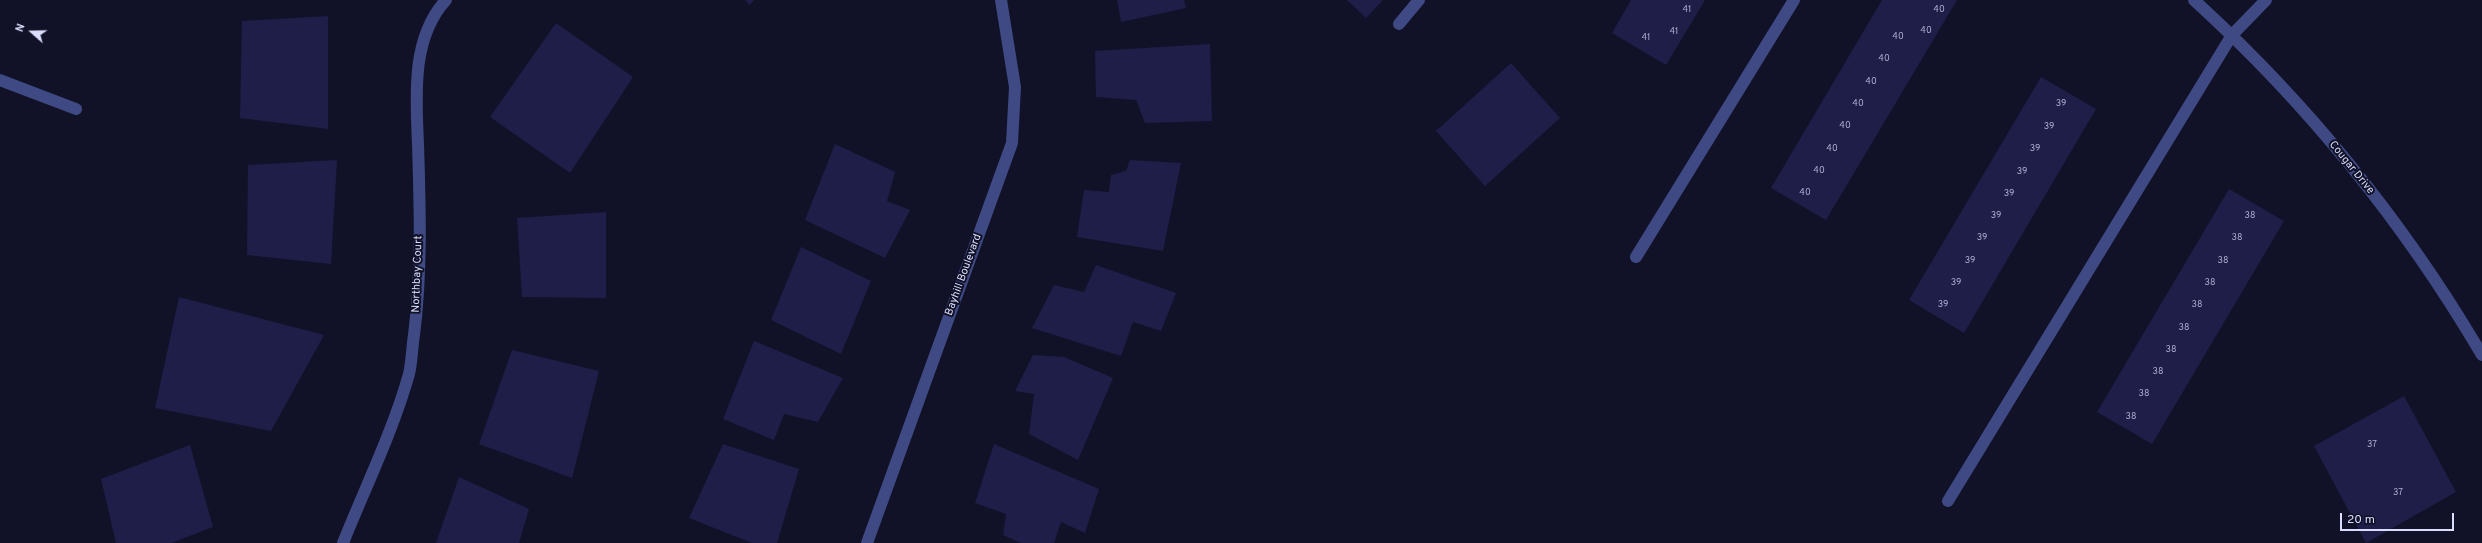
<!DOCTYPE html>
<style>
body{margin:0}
#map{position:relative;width:2482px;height:543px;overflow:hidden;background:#111228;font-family:Overpass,sans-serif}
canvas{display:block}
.north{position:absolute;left:12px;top:12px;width:40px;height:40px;-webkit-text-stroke:3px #111228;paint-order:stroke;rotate:290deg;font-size:11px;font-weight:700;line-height:16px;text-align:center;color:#daddfd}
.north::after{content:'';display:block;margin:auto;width:14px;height:18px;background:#daddfd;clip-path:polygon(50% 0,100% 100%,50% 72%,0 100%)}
.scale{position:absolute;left:2340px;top:513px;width:114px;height:18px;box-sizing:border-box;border:2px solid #daddfd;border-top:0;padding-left:5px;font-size:12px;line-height:14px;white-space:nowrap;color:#daddfd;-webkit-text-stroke:3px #111228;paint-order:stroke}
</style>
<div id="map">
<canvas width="2482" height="543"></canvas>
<div class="north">N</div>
<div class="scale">20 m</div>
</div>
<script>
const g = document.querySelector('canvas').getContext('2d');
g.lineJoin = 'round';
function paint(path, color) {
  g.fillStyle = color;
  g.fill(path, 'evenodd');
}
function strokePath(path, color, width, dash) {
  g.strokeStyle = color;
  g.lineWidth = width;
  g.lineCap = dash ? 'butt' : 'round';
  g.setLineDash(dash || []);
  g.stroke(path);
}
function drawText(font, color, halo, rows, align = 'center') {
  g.font = font + ' Overpass,sans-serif';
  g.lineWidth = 4;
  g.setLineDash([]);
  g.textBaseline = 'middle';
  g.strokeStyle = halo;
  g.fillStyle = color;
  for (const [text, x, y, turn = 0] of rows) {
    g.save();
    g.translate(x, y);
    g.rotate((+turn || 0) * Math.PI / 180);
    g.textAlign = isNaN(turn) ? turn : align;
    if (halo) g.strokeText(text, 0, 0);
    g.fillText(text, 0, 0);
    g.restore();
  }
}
paint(new Path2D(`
 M745 0H754L750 5Z
 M1117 0H1184L1186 8 1121 22Z
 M1347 0H1383L1366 18Z
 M1631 0H1705L1666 65 1612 33Z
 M1882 0H1957L1826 220 1771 188Z
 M328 16V129L240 118 242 21Z
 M556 23 633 77 570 173 490 117Z
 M1210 44 1212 121 1145 123 1136 100 1096 97 1095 51Z
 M1511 63 1560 118 1485 186 1436 131Z
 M2041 77 2096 109 1964 333 1909 300Z
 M835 144 895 172 887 201 910 210 885 258 805 220Z
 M337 160 331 264 247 255 248 165Z
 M1130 160 1181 163 1163 251 1077 237 1084 190 1109 192 1111 175 1126 171Z
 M2229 189 2284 221 2152 444 2097 412Z
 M606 212V298L522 297 517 218Z
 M801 247 871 281 841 354 771 320Z
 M1096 265 1176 293 1161 331 1133 322 1121 356 1032 328 1054 285 1084 292Z
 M179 297 324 335 271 431 155 408Z
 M754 341 843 378 818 422 784 414 774 440 723 419Z
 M512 350 599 371 572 478 479 444Z
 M1033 355 1064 357 1113 378 1078 460 1029 434 1034 394 1015 391Z
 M2404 396 2456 492 2366 543 2314 446Z
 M723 444 799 469 777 543H752L689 518Z
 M994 444 1099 489 1085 533 1061 522 1054 543H1021L1003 535 1006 514 975 503Z
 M190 445 213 527 171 543H116L101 479Z
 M459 477 529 509 519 543H436Z`), '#1e1e48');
strokePath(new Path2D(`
 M2194 0C2307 103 2405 224 2482 355
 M1399 24 1419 0
 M0 80 76 109
 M1636 257 1794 0
 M1948 501 2232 35 2266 0
 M343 543C365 488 393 431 409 374 412 361 412 347 414 335 422 272 420 208 418 144 416 96 411 38 446 0
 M867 543 1012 143 1015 87 1001 0`), '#3f4a84', 12);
drawText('9px', '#abadd0', null, [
 ["41",1687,10],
 ["40",1939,10],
 ["40",1926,31],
 ["41",1674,32],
 ["40",1898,37],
 ["41",1646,38],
 ["40",1884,59],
 ["40",1871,82],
 ["40",1858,104],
 ["39",2061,104],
 ["40",1845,126],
 ["39",2049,127],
 ["40",1832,149],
 ["39",2035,149],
 ["40",1819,171],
 ["39",2022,172],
 ["40",1805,193],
 ["39",2009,194],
 ["39",1996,216],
 ["38",2250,216],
 ["39",1982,238],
 ["38",2237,238],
 ["39",1970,261],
 ["38",2223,261],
 ["39",1956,283],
 ["38",2210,283],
 ["39",1943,305],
 ["38",2197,305],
 ["38",2184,328],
 ["38",2171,350],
 ["38",2158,372],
 ["38",2144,394],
 ["38",2131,417],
 ["37",2372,445],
 ["37",2398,493]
]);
drawText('11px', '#daddfd', '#111228', [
 ["Cougar Drive",2351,168,51],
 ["Northbay Court",418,274,-88],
 ["Bayhill Boulevard",964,275,-70]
]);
</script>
